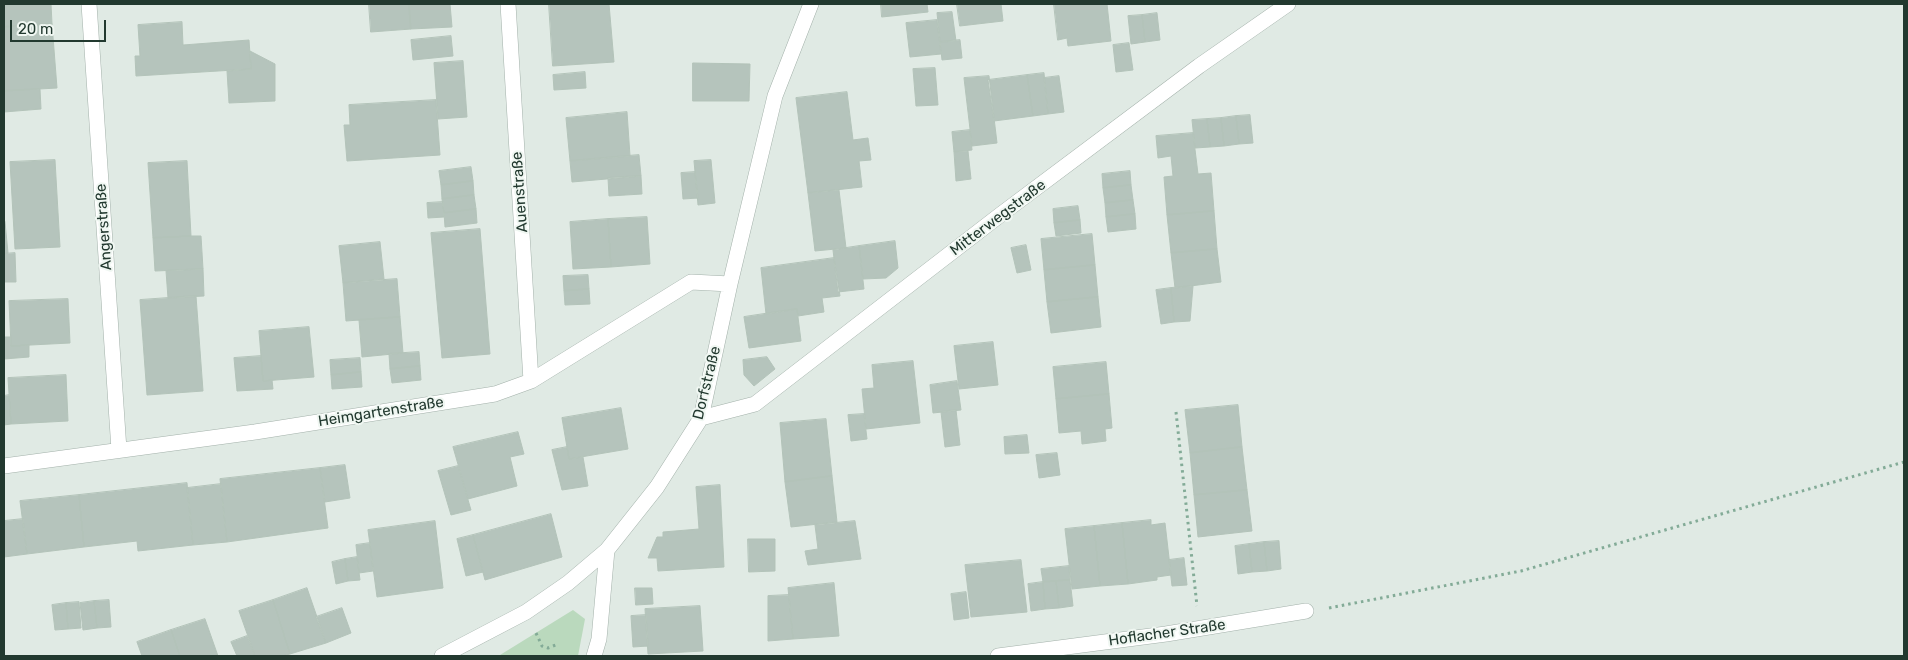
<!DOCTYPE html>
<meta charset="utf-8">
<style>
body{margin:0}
#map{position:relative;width:1908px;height:660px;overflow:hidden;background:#e0eae4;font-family:Rubik,sans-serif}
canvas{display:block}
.frame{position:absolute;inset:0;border:5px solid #22392f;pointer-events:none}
.scale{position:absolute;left:10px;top:20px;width:96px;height:22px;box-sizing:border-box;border:2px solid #22392f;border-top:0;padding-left:6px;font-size:15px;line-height:18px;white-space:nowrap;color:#22392f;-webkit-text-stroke:4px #f0f7f2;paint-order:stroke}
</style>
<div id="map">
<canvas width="1908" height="660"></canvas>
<div class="frame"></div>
<div class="scale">20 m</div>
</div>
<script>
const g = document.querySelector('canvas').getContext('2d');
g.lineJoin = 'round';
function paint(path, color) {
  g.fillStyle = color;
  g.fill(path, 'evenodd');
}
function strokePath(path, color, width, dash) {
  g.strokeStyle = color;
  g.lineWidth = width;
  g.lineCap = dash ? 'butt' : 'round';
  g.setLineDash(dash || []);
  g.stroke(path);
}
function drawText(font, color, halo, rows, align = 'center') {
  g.font = font + ' Rubik,sans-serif';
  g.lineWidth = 4;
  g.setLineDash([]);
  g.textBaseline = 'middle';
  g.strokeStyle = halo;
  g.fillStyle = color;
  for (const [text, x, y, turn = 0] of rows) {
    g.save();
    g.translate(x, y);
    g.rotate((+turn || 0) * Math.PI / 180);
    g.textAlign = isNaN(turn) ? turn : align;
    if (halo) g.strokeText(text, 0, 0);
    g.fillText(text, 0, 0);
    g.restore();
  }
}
paint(new Path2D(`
 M573 610 585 619 578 656 500 655Z`), '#bad9bd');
const building = new Path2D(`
 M4 4H51L52 24 4 27Z
 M369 4H409L411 29 371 32Z
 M409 4H450L452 27 411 29Z
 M549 4H609L614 62 553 66Z
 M881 4H927L928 12 882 17Z
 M957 4H1001L1003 21 960 26Z
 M1054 4H1107L1111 41 1068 46 1067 38 1058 40Z
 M952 12 956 41 940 42 937 13Z
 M1157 13 1160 40 1145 42 1142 15Z
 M1142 15 1145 42 1131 44 1128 16Z
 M937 20 941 54 910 57 906 23Z
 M182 22 183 45 249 40 251 69 136 76 135 56H140L138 25Z
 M52 24 57 88 4 91V27Z
 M451 36 453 56 413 60 411 40Z
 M960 40 962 58 942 60 940 42Z
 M1129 43 1133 70 1116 72 1113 45Z
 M250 51 275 64V101L229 103 227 71 251 69Z
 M463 61 467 117 438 119 434 63Z
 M693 63 750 64 749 101H693Z
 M935 68 938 105 916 106 913 69Z
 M585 72 586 88 554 90 553 75Z
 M1044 73 1048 114 1033 116 1027 75Z
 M1027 75 1033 116 994 121 988 80Z
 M989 76 997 143 972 146 964 78Z
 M1059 76 1064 112 1048 114 1044 78Z
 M40 89 41 109 4 112V91Z
 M847 92 853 140 868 138 871 160 859 161 862 187 808 193 796 98Z
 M436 100 440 155 347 161 344 125H350L349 105Z
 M627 112 630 156 570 161 566 118Z
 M1250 115 1253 143 1239 144 1236 116Z
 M1236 116 1239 144 1224 146 1221 118Z
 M1221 118 1224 146 1210 147 1207 119Z
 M1207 119 1210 147 1195 148 1192 120Z
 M970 130 972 150 954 152 952 132Z
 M1193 133 1198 174 1211 173 1214 211 1167 215 1164 177 1173 176 1171 156 1158 158 1156 136Z
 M968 151 971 179 956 181 954 152Z
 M639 155 641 176 572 182 570 161Z
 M55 160 60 247 15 249 10 162Z
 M711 160 715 203 698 205 694 161Z
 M187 161 191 236 153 238 148 163Z
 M471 167 473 181 441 185 439 171Z
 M1130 171 1131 185 1103 188 1102 174Z
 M695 172 698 198 683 199 681 173Z
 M641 176 642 194 609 196 608 178Z
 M473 181 474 195 442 199 441 185Z
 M1131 185 1133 200 1105 203 1103 188Z
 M839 190 846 248 815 251 808 193Z
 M474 195 476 209 444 213 442 199Z
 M1133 200 1135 214 1106 217 1105 203Z
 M443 202 444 217 428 218 427 203Z
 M1078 206 1080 220 1054 223 1053 209Z
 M476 209 477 223 445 227 444 213Z
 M1214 211 1217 249 1171 253 1167 215Z
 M1135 214 1136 229 1108 232 1106 217Z
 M647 217 650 264 611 267 608 219Z
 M608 219 611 267 573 269 570 222Z
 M1080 220 1081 233 1056 236 1054 223Z
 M5 222 8 253 4 254V223Z
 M480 229 490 354 442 358 431 233Z
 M1092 234 1095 265 1044 270 1041 239Z
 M191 236H201L203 269 155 271 153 238Z
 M895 241 898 268 886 278 863 279 859 246Z
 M380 242 384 279 343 283 339 246Z
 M1026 245 1031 270 1017 273 1011 248Z
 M859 246 864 289 838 292 833 250Z
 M1217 249 1221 282 1175 288 1171 253Z
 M15 253 16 282H4V254Z
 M834 258 840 296 822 298 824 312 798 316 797 309 766 314 761 268Z
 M1095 265 1098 297 1047 302 1044 270Z
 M203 269 204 296 168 298 166 271Z
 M588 275 589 289 564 291 563 276Z
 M397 279 400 317 346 321 343 283Z
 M1193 286 1190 321 1174 322 1171 288Z
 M1171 288 1174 322 1161 324 1156 290Z
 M589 289 590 304 565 305 564 291Z
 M196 296 203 391 147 395 140 300Z
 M1098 297 1101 327 1051 333 1047 302Z
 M68 299 70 343 11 346 9 301Z
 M797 309 801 341 749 348 744 317Z
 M400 317 403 353 362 357 359 320Z
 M309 327 314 377 263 381 259 331Z
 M4 337H11V346L29 345V357L4 359Z
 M993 342 998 385 959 389 954 346Z
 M419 352 420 366 390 369 389 354Z
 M261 356 263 381 272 380 273 389 237 391 234 358Z
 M767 357 775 369 754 386 744 375 743 360Z
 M360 358 361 372 331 375 330 360Z
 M913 361 920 423 866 429 862 389 874 388 872 365Z
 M1106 362 1109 394 1056 399 1053 367Z
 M420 366 421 380 392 383 390 369Z
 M361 372 362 387 332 389 331 375Z
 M66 375 68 421 11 424 8 378Z
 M957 381 961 410 933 413 930 385Z
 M1109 394 1112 428 1105 429 1106 441 1082 444 1081 431 1059 433 1056 399Z
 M9 395 11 424 4 425V396Z
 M1238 405 1242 447 1190 453 1185 410Z
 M621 408 628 449 569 459 562 418Z
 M956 410 960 445 945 447 941 412Z
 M864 414 867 439 851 441 848 415Z
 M826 419 832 476 785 482 780 423Z
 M518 432 524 454 510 457 517 486 468 499 453 447Z
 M1027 435 1029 453 1005 454 1004 437Z
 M567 447 569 459 583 457 588 486 562 490 552 450Z
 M1242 447 1247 490 1194 495 1190 453Z
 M1057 453 1060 475 1039 478 1036 455Z
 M345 465 350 498 325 502 320 468Z
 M458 466 471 510 451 515 438 471Z
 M320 468 328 528 227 542 220 479Z
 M832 476 837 522 791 527 785 482Z
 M187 483 193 545 138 551 137 541 84 547 79 495Z
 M221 484 227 542 193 545 187 488Z
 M720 485 724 567 658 571 657 558H648L657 537H663V532L699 529 696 487Z
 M1247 490 1252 531 1198 537 1194 495Z
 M79 495 84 547 27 554 20 501Z
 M551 514 562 557 485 580 473 535Z
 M23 519 27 554 4 557V521Z
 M1151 520V525L1165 523 1171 575 1157 577V580L1128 584 1122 523Z
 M435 521 443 588 377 597 368 530Z
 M855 521 861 559 808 565 805 551 818 549 815 525Z
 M1122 523 1128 584 1100 586 1094 526Z
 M1094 526 1100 586 1072 589 1065 529Z
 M473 535 483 572 466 576 457 539Z
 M748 539H775V571L749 572Z
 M1279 541 1281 569 1267 571 1264 542Z
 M1264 542 1267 571 1252 572 1249 544Z
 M370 543 373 571 359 573 356 545Z
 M1249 544 1252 572 1238 574 1235 546Z
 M357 557 360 580 348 581 345 559Z
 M1184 558 1187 585 1172 586 1169 560Z
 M345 559 348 581 336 584 332 562Z
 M1021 560 1027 612 971 617 965 565Z
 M1069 566 1070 580 1043 582 1041 569Z
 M1070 580 1073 606 1059 608 1056 581Z
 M1056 581 1059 608 1045 609 1043 582Z
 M1043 582 1045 609 1031 611 1028 584Z
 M834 583 839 636 793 639 788 588Z
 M307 588 326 643 290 654 273 600Z
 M635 588H652L653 604 636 605Z
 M966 592 969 618 954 620 951 594Z
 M789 595 793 639 768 641V596Z
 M109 600 111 627 97 628 94 601Z
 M273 600 290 654 282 656H255L239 611Z
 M94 601 97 628 83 630 80 603Z
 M79 602 81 628 68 629 66 603Z
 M66 603 68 629 55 630 52 605Z
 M700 606 703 651 648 654 645 609Z
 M342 608 351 633 326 643 316 617Z
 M646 615 648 646 633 647 631 616Z
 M205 619 218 656H180L171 630Z
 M171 630 180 656H142L137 642Z
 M247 636 255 656H237L231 642Z`);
paint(building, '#b5c4bc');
strokePath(building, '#b3c3b9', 1);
const street = new Path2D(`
 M89 4 119 450
 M508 4 531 381
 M701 418 755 404 1000 215 1199 66 1288 4
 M4 466 255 432 495 394 531 381 691 282 730 284
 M442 656 526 612 568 583 607 550 657 487 701 418 730 284 775 96 811 4
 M594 656 599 639 607 550
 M998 656 1166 634 1306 611`);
strokePath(street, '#a3b1aa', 16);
strokePath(new Path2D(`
 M1176 412 1197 606
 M1329 608 1521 571 1904 462
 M536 633 542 646 548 648 558 644`), '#83ab97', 3, [2.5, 4]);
strokePath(street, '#fff', 15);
drawText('15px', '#22392f', '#f0f7f2', [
 ["Auenstraße",520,192,-94],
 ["Mitterwegstraße",998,218,-37],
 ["Angerstraße",104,227,-94],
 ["Dorfstraße",707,383,-76],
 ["Heimgartenstraße",381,412,-9],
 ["Hoflacher Straße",1167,633,-8]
]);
</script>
